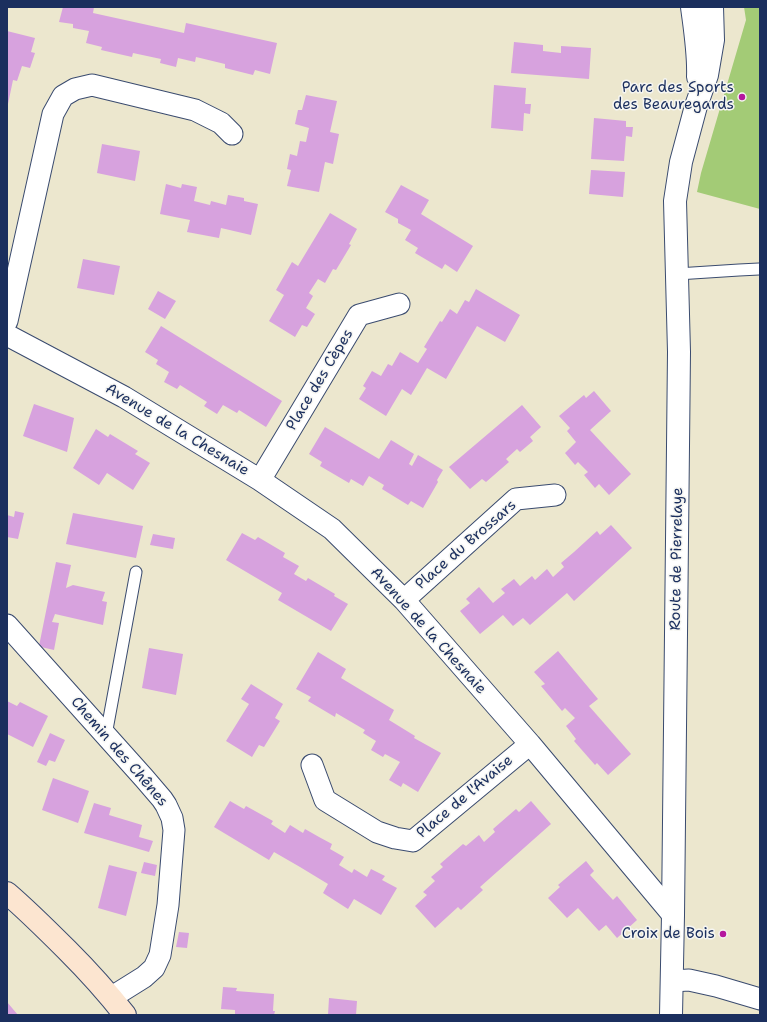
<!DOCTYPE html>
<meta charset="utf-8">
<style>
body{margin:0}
#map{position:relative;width:767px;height:1022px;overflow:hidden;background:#ece7ce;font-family:"Shantell Sans",sans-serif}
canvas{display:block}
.frame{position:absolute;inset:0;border:8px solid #1b2f5e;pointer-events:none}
</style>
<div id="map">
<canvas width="767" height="1022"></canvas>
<div class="frame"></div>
</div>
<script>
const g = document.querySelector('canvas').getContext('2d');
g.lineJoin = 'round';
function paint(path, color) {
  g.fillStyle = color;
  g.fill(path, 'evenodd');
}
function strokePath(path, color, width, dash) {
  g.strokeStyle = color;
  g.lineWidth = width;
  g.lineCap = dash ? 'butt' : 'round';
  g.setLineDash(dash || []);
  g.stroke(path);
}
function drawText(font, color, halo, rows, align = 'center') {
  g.font = font + ' "Shantell Sans",sans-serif';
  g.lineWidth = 3;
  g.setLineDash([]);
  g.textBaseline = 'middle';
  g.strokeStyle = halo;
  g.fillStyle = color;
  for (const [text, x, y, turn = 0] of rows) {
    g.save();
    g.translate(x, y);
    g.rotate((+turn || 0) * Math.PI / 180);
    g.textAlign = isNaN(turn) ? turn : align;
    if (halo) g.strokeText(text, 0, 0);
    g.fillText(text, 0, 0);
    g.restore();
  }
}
paint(new Path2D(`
 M744 7H760V209L697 192 701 173 746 20Z`), '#a3cb76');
paint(new Path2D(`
 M63 7H94L93 13 184 33 186 23 277 43 270 74 255 70 253 75 225 68V64L196 57 195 62 178 58 176 67 160 63 161 59 133 53 132 57 101 50 102 47 86 43 89 31 73 28V24L59 22Z
 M7 31 35 38 31 52 35 53 30 68 22 66 17 81 13 80 8 104Z
 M514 42 543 45V51L561 53V46L591 48 589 79 511 73Z
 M494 85 526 88 525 104H531L530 114 524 113 523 131 491 128Z
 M306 95 337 101 330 132 339 134 333 164 325 162 319 192 287 186 291 170 287 169 290 154 297 156 300 141 306 142 309 128 295 124 298 110H302Z
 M594 118 626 121V127H633L632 137 626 136 624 161 591 159Z
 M102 144 140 151 135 181 97 173Z
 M591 170 625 172 623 197 589 194Z
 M166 184 181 188 182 184 197 187 194 201 210 205 211 201 226 205 228 195 244 198V201L258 204 251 235 221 228 219 238 187 232 190 220 160 214Z
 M401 185 429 200 421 214 473 246 457 272 445 264 442 269 415 253 418 248 405 240 411 230 398 223V219L385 212Z
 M330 213 357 229 349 244 351 245 336 270 333 269 325 283 318 279 309 293 313 296 306 308 315 314 307 327 302 325 295 337 269 321 284 295 276 290 292 262 298 266Z
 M83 259 120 266 114 295 77 288Z
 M476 289 520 315 505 342 477 326 446 379 427 368 411 395 402 389 386 416 359 399 366 388 363 386 372 371 381 376 388 364 392 366 400 352 418 363 427 349 424 347 440 321 442 322 450 309 457 314 465 300 469 302Z
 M158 291 176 301 165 319 148 309Z
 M161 326 282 401 266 427 239 410 237 413 223 405 217 414 204 406 207 402 180 385 177 389 164 382 169 372 156 364 158 360 145 352Z
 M594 391 611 411 590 430 631 474 609 495 599 484 595 488 584 475 588 472 578 462 575 465 565 453 576 442 567 431 570 428 559 416 584 395 586 398Z
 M34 404 74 418 67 452 23 436Z
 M522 405 541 427 530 437 533 441 520 452 517 449 506 459 509 462 486 482 482 479 470 489 449 467Z
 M325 427 379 459 391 440 414 454 409 464 412 466 418 455 443 470 437 480 438 482 423 508 411 501 408 505 382 489 384 485 369 476 363 486 351 479 349 483 320 466 322 462 309 454Z
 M96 429 108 437 110 434 138 451 135 454 150 463 133 490 107 473 99 485 73 468Z
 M15 511 24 513 18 539 7 537V515L14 517Z
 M73 513 143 526 136 558 66 544Z
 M611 525 632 548 574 601 567 593 530 625 523 618 513 626 503 615 480 634 460 611 470 603 466 599 479 587 493 603 505 593 501 589 514 579 520 586 532 576 535 580 547 569 553 577 564 567 561 563 574 552 597 531 600 535Z
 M242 533 255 540 258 537 285 553 283 557 299 566 294 574 306 581 308 578 335 594 334 596 348 604 331 631 278 600 282 593 226 560Z
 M153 534 175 538 173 549 150 545Z
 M56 562 71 565 66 588 73 585 105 592 102 601 107 602 103 625 55 614 52 622 59 623 54 650 41 647 39 646Z
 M149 648 183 654 176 695 142 688Z
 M558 651 598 699 589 706 631 754 608 775 597 763 595 765 574 741 576 739 566 726 575 718 565 708 562 711 541 686 545 684 534 672Z
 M318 652 346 669 341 678 394 710 389 720 415 736 414 738 441 753 418 792 403 783 401 787 389 780 400 762 385 754 383 757 371 750 376 741 363 733 365 730 336 713 335 717 308 701 311 697 296 689Z
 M251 684 283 704 275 718 280 721 264 747 259 745 252 757 226 741 249 704 241 699Z
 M7 701 17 706 20 702 48 716 33 747 7 734Z
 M50 733 65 740 55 762 49 760 46 766 37 762Z
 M53 778 89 791 78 823 42 810Z
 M230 801 244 809 246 806 273 821 271 824 285 833 290 825 303 833 305 829 319 837 332 844 330 849 344 857 339 865 352 873 354 869 367 877 371 869 385 876 382 880 397 888 381 915 354 899 348 909 323 893 328 884 300 867 274 852 269 860 214 827Z
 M531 801 551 824 480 887 483 890 461 910 458 907 435 928 415 906 427 895 423 892 435 881 431 877 443 867 440 864 463 844 466 846 479 835 484 842 495 832 493 829 516 809 519 812Z
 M94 803 111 808 109 815 142 825 139 837 153 841 149 852 84 833Z
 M586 861 594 871 590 875 613 900 617 896 637 920 617 938 606 925 599 931 578 908 567 918 548 898 560 887 558 885Z
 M144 862 157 865 155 876 141 873Z
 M109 865 137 872 126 916 98 908Z
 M179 932 189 933 187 948 176 947Z
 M223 987 237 988 236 991 274 994 273 1011H275L274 1015H235V1010L221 1009Z
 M329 998 357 1001 356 1015H328Z
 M7 1002 18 1015H7Z`), '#d7a2de');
const service = new Path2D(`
 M677 274 739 270 759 269
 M106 735 136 572`);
const minor = new Path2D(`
 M7 321 53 114 63 96 75 89 92 85 195 110 221 123 232 134
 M7 335 124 397 260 480 332 529 404 600 530 744 673 915
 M260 480 359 315 399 304
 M404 600 516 499 555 495
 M7 625 144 778 162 799 166 805 172 818 174 830 168 905 160 955 154 968 144 977 112 997
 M312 765 325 800 377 832 395 838 413 841 530 744
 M672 981 689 980 716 986 760 999`);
const tertiary = new Path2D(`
 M692 7C695 30 699 54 698 77
 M671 1015 673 915 679 352 675 201 681 162 696 106 707 75 713 40 712 7`);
const secondary = new Path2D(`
 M7 893C28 911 48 931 67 950 88 971 107 992 125 1015`);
strokePath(service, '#3a4b6f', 13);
strokePath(minor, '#3a4b6f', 23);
strokePath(tertiary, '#3a4b6f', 24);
strokePath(secondary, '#3a4b6f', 24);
strokePath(service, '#fff', 11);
strokePath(minor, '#fff', 21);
strokePath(tertiary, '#fff', 22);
strokePath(secondary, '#fce5d0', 22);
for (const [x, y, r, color] of [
 [742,97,4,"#b5179e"],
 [723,934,4,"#b5179e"]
]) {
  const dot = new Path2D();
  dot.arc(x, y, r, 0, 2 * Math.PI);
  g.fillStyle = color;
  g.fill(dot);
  strokePath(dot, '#f6f6f2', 1.5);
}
drawText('15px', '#1b2f5e', '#f6f6f2', [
 ["Parc des Sports",734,88],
 ["des Beauregards",734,105],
 ["Croix de Bois",715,934]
], 'right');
drawText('15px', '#1b2f5e', '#f6f6f2', [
 ["Place des Cèpes",320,380,-59],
 ["Avenue de la Chesnaie",177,430,31],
 ["Place du Brossars",466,545,-41],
 ["Route de Pierrelaye",677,559,-89],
 ["Avenue de la Chesnaie",428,631,48],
 ["Chemin des Chênes",119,752,49],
 ["Place de l'Avaise",465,797,-40]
]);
</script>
